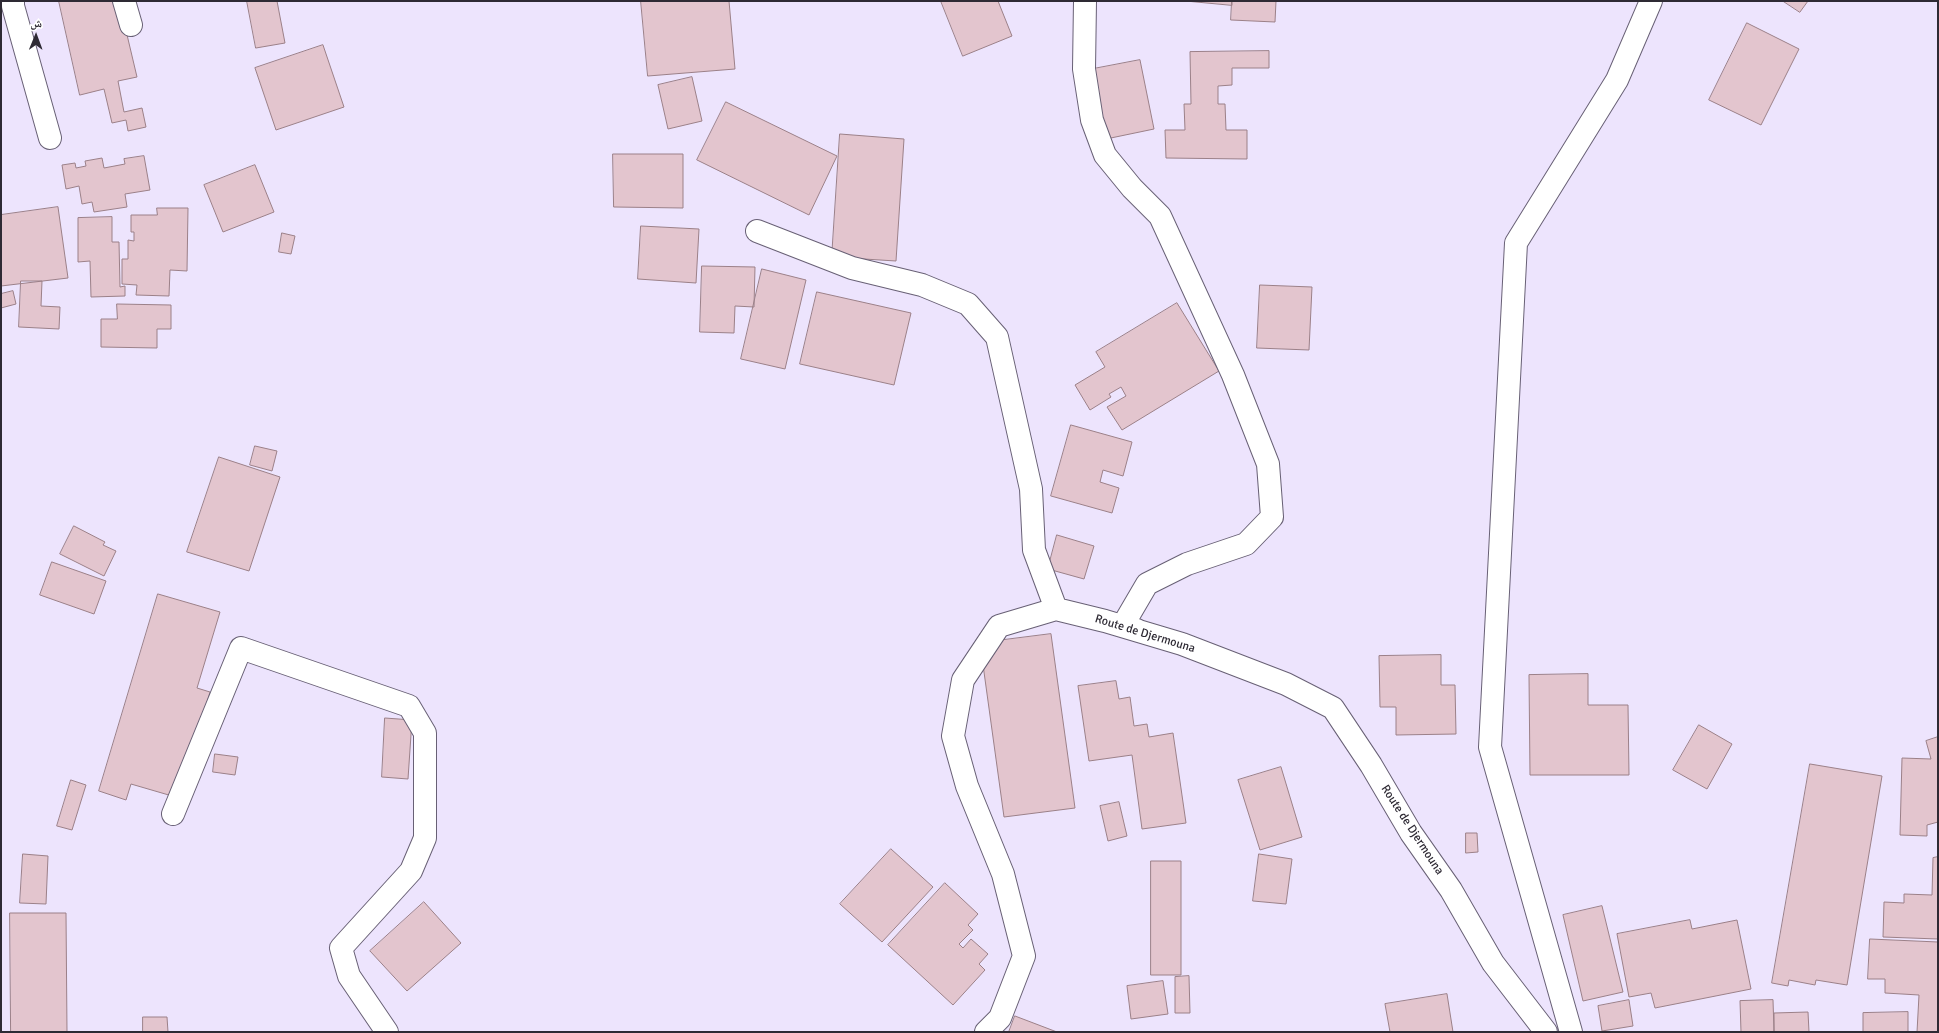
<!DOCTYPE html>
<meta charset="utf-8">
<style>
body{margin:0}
#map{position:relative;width:1939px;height:1033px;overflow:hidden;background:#ede4fd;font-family:Signika,"Noto Naskh Arabic",sans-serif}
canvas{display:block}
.frame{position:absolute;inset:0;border:2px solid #2e2a34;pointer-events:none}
.north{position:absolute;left:16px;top:16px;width:40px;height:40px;-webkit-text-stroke:3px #fff;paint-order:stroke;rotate:1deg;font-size:11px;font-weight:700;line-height:16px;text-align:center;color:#2e2a34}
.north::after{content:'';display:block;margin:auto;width:14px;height:18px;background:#2e2a34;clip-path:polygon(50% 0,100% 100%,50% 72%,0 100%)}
</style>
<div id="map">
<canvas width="1939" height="1033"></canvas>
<div class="frame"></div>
<div class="north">ش</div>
</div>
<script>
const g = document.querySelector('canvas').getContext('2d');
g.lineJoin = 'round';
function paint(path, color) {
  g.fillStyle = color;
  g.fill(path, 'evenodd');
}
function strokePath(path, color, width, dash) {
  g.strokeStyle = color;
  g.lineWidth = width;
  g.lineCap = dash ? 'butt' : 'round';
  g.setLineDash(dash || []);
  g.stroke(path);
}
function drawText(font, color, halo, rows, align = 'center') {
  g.font = font + ' Signika,sans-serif';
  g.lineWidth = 3;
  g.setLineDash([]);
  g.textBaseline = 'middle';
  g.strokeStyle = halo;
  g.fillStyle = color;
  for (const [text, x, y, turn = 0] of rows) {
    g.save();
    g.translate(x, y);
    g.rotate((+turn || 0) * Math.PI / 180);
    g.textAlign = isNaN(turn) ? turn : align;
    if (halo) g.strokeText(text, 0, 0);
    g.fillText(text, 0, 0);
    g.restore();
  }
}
const building = new Path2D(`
 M59 1H119L137 77 118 81 124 112 142 108 146 127 128 131 126 120 112 123 104 89 80 95Z
 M247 1H277L285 43 256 48Z
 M641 1H729L735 69 648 76Z
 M941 1H998L1012 36 963 56Z
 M1186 1H1232V5Z
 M1232 1H1276L1275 22 1231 20Z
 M1783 1H1808L1800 12Z
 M1747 23 1799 49 1761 125 1709 100Z
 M323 45 344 107 276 130 255 68Z
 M1269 51V68H1232V85L1218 86V104H1225L1226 130H1247V159L1166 158 1165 130H1185L1184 104H1191L1190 52Z
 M1140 60 1154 129 1106 139 1093 69Z
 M692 77 702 121 668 129 658 85Z
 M726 102 837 156 809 215 697 160Z
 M840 134 904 139 896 261 832 257Z
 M613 154H683V208L614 207Z
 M144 156 150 190 125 194 127 207 94 212 92 202 82 204 79 186 66 189 62 165 75 163 76 168 86 166 85 161 102 158 104 168 125 164 124 159Z
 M255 165 274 212 223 232 204 185Z
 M58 207 68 278 1 286V215Z
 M157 208H188L187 271 170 270 169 296 136 295 137 285 122 284V259H128V240L134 241V232H131V215H157Z
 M112 217V242H119L120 287 125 286V296L91 297 90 261 78 262V218Z
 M641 226 699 229 696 283 638 279Z
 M282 233 295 236 291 254 279 252Z
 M702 266 755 267 754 307 735 306 734 333 700 332Z
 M762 269 806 280 785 369 741 359Z
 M21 281H42L41 306 60 307 59 329 19 327Z
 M1260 285 1312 287 1309 350 1257 348Z
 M13 291 16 304 1 308V294Z
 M817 292 911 313 894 385 800 364Z
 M1177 303 1219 371 1122 430 1107 407 1126 396 1121 387 1109 394 1111 397 1090 410 1075 385 1105 367 1096 352Z
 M117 304 171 305V329H157V348L101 347V319H117Z
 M1071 425 1132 442 1123 476 1103 470 1100 482 1119 488 1112 513 1051 496Z
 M255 446 277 451 272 471 250 465Z
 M219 457 280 477 249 571 187 552Z
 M74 526 105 542 103 545 116 551 104 576 60 554Z
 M1057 535 1094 546 1084 579 1048 569Z
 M52 562 106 581 94 614 40 595Z
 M158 594 220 612 197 688 210 692 179 798 131 784 126 800 99 791Z
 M1051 634 1075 808 1004 817 980 643Z
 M1441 655V685H1455L1456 734 1396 735V707H1380L1379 656Z
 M1588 674V705H1628L1629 775H1530L1529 675Z
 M1116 681 1119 699 1130 697 1134 726 1147 724 1149 737 1173 733 1186 823 1142 829 1132 755 1089 761 1078 686Z
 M385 718 412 720 408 779 382 777Z
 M1699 725 1732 744 1707 789 1673 770Z
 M1938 737V822L1927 825V836L1900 835 1902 758 1931 759 1926 741Z
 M215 754 238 757 235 775 213 772Z
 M1810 764 1882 776 1847 985 1816 980 1815 985 1789 980 1788 986 1772 983Z
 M1281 767 1302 837 1260 850 1238 780Z
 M71 780 86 785 72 830 57 826Z
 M1119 802 1127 836 1108 841 1100 806Z
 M1466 833H1477L1478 852 1466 853Z
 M891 849 933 887 882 942 840 904Z
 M23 854 48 856 46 904 20 903Z
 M1259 854 1292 859 1286 904 1253 901Z
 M1938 857V939L1883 937 1884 902 1904 903V894L1932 895 1933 858Z
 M1151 861H1181V975H1151Z
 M945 883 978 914 968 925 973 930 959 944 963 948 971 939 988 954 979 964 985 970 953 1005 888 945Z
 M424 902 461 943 407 991 370 951Z
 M1602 906 1623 992 1583 1001 1563 915Z
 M10 913H66L67 1032H11Z
 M1690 920 1692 929 1737 920 1751 989 1655 1008 1651 993 1629 997 1617 934Z
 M1870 939 1938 942V1032H1917L1919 995 1885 993V979H1868Z
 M1189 976 1190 1013H1175V977Z
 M1163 981 1168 1014 1131 1019 1127 986Z
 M1447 994 1453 1032H1390L1385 1004Z
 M1629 1000 1633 1026 1602 1031 1598 1006Z
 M1773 1000 1774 1031V1013L1808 1012 1809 1032H1741L1740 1001Z
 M1908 1012V1032H1863V1013Z
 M1015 1016 1057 1032H1009Z
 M143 1017H167L168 1032H143Z`);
paint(building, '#e3c5ce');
strokePath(building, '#9b8088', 1);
const minor = new Path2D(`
 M13 1V6L50 138
 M124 1 131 25
 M1085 1 1084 69 1092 120 1105 155 1132 188 1160 216 1233 375 1268 464 1272 517 1246 544 1187 564 1147 584 1123 625 1137 630
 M757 231 852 268 922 285 968 304 997 337 1031 489 1034 550 1056 609
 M173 814 241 648 409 706 425 733V838L411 871 341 948 349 976 387 1032
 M986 1032 1000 1018 1024 956 1003 874 967 786 953 736 963 680 999 626 1056 609 1105 621 1182 644 1286 684 1333 708 1371 765 1411 833 1451 890 1493 963 1546 1032
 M1571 1032 1490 747 1516 243 1617 80 1651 1`);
strokePath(minor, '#686075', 24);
strokePath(minor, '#fff', 22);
drawText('12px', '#2e2a34', '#fff', [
 ["Route de Djermouna",1145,634,17],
 ["Route de Djermouna",1412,830,57]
]);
</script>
